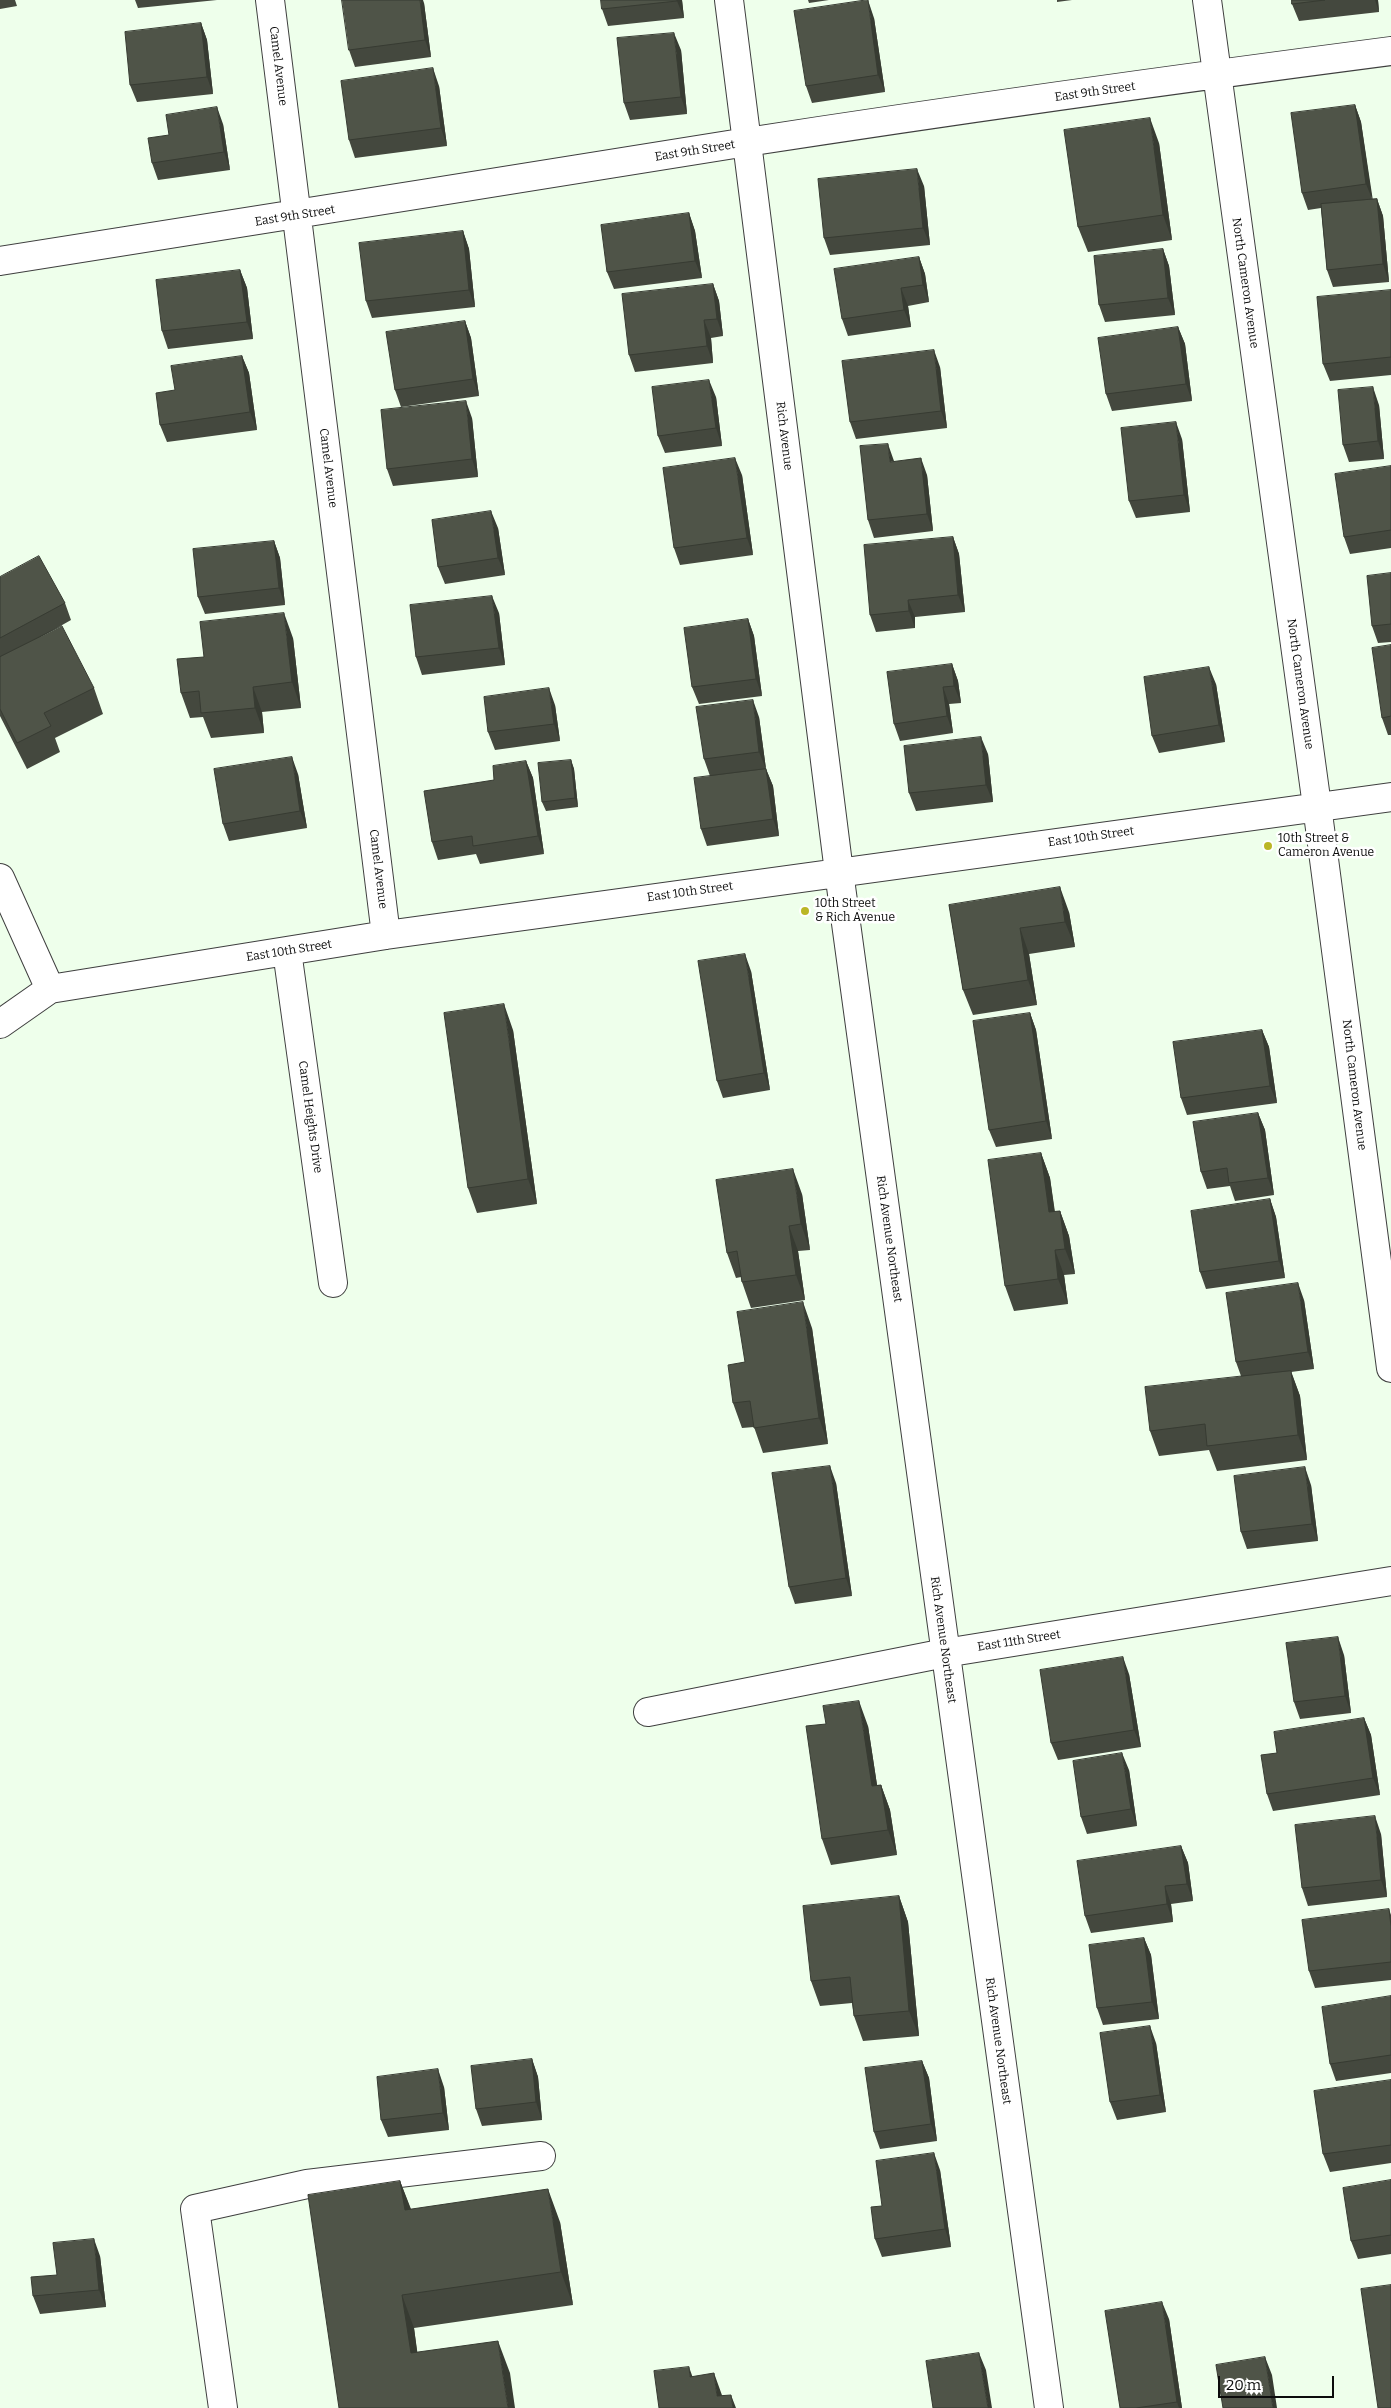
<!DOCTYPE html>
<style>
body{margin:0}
#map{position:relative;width:1391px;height:2408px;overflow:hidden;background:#eeffeb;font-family:Bitter,serif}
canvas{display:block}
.scale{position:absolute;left:1218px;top:2376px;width:116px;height:22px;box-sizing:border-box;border:2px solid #0c0c0c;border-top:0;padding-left:6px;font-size:15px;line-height:18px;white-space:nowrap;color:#0c0c0c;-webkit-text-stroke:4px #fff;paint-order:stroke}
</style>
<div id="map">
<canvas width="1391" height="2408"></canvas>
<div class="scale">20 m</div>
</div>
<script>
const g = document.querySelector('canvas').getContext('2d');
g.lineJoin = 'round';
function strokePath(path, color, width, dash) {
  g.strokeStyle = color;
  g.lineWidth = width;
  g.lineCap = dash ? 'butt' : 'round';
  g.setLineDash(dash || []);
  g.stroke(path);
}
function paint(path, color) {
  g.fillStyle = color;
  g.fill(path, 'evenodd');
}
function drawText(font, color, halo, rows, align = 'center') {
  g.font = font + ' Bitter,serif';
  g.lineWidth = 5;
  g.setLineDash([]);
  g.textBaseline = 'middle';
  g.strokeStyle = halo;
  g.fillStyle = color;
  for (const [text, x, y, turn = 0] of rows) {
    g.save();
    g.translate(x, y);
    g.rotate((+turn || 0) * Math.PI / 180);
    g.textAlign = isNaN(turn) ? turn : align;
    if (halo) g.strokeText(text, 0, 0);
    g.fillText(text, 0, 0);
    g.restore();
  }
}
const minor = new Path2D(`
 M270 0 386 935
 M729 0 839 872 1049 2408
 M1207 0 1317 806 1391 1368
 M0 261C249 223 498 181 747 142 961 109 1176 79 1391 51
 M0 878 50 989
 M287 951 333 1283
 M0 1024 50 989 386 935 1391 797
 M648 1712 945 1653 1391 1581
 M223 2408 195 2209 307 2184 541 2156`);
strokePath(minor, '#3f3f3f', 30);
strokePath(minor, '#fff', 28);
paint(new Path2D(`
 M0 0H15L17 6 0 9Z
 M135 0H217L138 8Z
 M601 0H682L684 18 608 26 602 9Z
 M808 0H829L809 3Z
 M1057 0H1072L1057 2Z
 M1292 0H1378L1379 12 1299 21 1292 4Z
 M424 3 431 57 355 67 349 50Z
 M874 18 885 92 812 103 806 86Z
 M201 23 207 40 213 94 137 102 130 85Z
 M681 50 687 114 630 120 624 103Z
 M439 86 447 146 355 158 349 140Z
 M1355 105 1361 122 1372 199H1377L1383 216 1389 282 1333 287 1327 270 1321 208 1308 210 1302 193Z
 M223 124 230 170 158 180 152 163Z
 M1159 143 1172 240 1088 252 1078 227Z
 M924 186 930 245 830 255 824 238Z
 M689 213 695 231 702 278 614 289 607 272Z
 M463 231 469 249 475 307 372 318 366 301Z
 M1163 249 1169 266 1175 315 1105 322 1099 305Z
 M919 257 925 274 929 302 908 306 911 327 848 336 842 319Z
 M240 270 247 288 253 339 168 349 162 331Z
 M713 284 719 301 723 336 711 338 713 363 635 372 629 355Z
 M1391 290V375L1330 381 1323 364Z
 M465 321 471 338 479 396 401 407 395 390Z
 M1178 327 1185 344 1192 401 1112 411 1106 394Z
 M242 356 249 373 257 430 167 442 160 425Z
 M940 367 947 428 856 439 850 422Z
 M716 397 722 446 665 453 658 436Z
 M1379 405 1384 459 1349 462 1343 445Z
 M472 418 478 477 393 486 387 469Z
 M1182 439 1190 512 1136 518 1129 501Z
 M894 461 927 475 933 531 874 538 868 520Z
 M1391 466V548L1350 554 1344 537Z
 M742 475 753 555 680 565 674 548Z
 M498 528 505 575 445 584 438 567Z
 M953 537 959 554 965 612 915 617V628L876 632 870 615Z
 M274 541 280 558 285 605 205 614 198 597Z
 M1391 573V642L1378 643 1372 626Z
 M0 577 65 603 71 620 41 637 94 688 103 714 55 738 60 752 27 769 0 716Z
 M499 613 505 665 422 675 416 657Z
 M748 619 754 636 762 696 699 704 692 687Z
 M293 638 301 708 262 712 264 733 211 738 203 717 190 718 181 693 204 657Z
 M1391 645V735H1388L1382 718Z
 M952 664 958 681 961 703 949 704 953 733 900 741 894 724Z
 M1216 684 1225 742 1159 753 1152 736Z
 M555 705 560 741 495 750 488 732Z
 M759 717 766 769 773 786 779 836 707 846 701 829 710 776 704 759Z
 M988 754 993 802 916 811 909 793Z
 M571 760 574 769 578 807 546 811 542 802Z
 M526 761 533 778 544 854 480 864 476 854 438 860 432 842 494 780Z
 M298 774 307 828 229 841 223 824Z
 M949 905 1069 912 1075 947 1029 954 1037 1005 973 1015 963 990Z
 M751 971 770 1090 723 1098 717 1081Z
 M1030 1013 1036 1030 1052 1139 996 1147 989 1130Z
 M513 1030 537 1204 477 1213 468 1188Z
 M1262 1030 1269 1047 1277 1103 1187 1115 1181 1098Z
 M1258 1113 1265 1130 1274 1195 1235 1201 1230 1186 1207 1189 1201 1172Z
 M1041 1153 1050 1178 1055 1212 1060 1211 1069 1236 1075 1274 1064 1275 1068 1304 1014 1311 1005 1286Z
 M802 1194 810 1250 798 1251 805 1300 751 1308 742 1282 741 1277 736 1278 727 1253Z
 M1270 1199 1276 1217 1285 1278 1206 1289 1200 1272Z
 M1304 1300 1314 1369 1291 1372 1300 1396 1307 1460 1217 1471 1209 1450 1159 1456 1150 1431 1241 1376 1236 1362Z
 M812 1328 828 1444 763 1453 754 1427 742 1428 733 1403 745 1362Z
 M836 1483 852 1596 795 1604 789 1587Z
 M1311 1485 1318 1541 1247 1549 1241 1532Z
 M1344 1655 1351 1713 1300 1719 1294 1702Z
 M1129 1674 1141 1747 1058 1760 1051 1743Z
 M1364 1718 1371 1735 1380 1795 1273 1811 1267 1794 1277 1753Z
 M868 1726 877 1785H881L890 1810 897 1855 831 1865 822 1839Z
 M1129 1770 1137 1826 1087 1834 1081 1817Z
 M1381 1834 1387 1897 1308 1906 1302 1888Z
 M1181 1846 1188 1863 1193 1901 1171 1904 1173 1922 1091 1933 1085 1916Z
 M899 1896 908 1922 919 2036 863 2041 854 2016 852 2003 820 2006 811 1981Z
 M1389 1909 1391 1915V1980L1315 1988 1309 1971Z
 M1144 1938 1151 1955 1159 2019 1103 2025 1097 2008Z
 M1391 1996V2073L1336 2081 1330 2064Z
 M1156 2043 1166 2112 1117 2120 1110 2102Z
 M532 2059 538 2077 542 2120 482 2126 476 2109Z
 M922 2061 929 2078 937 2141 880 2149 874 2132Z
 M1391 2080V2163L1330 2172 1323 2154Z
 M444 2087 449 2130 388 2137 381 2120Z
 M940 2170 951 2247 882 2257 875 2239 882 2206Z
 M1391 2180V2254L1358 2259 1351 2241Z
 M400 2181 411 2209 560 2222 573 2305 414 2328 417 2352 510 2373 339 2408Z
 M100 2256 106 2307 40 2314 33 2296 57 2275Z
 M1169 2319 1182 2408H1120Z`), '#44483e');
paint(new Path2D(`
 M420 0H423L424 3 431 57 425 40Z
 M677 0H682L684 18 677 1Z
 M868 0 874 18 885 92 878 75Z
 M1375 0H1378L1379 12Z
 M201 23 207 40 213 94 207 77Z
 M674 33 681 50 687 114 681 97Z
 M433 68 439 86 447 146 441 128Z
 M1355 105 1361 122 1373 201 1366 184Z
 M217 107 223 124 230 170 224 152Z
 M1150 118 1159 143 1172 240 1163 215Z
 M917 169 924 186 930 245 923 228Z
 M1377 199 1383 216 1389 282 1383 264Z
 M689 213 695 231 702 278 695 261Z
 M463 231 469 249 475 307 469 290Z
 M1163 249 1169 266 1175 315 1168 298Z
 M919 257 925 274 929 302 923 285Z
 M240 270 247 288 253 339 247 322Z
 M713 284 719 301 723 336 717 319Z
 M901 288 908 306 911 327 904 310Z
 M704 320 711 338 713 363 707 346Z
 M465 321 471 338 479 396 473 379Z
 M1178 327 1185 344 1192 401 1186 384Z
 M934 350 940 367 947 428 941 411Z
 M242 356 249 373 257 430 250 412Z
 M709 380 716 397 722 446 716 428Z
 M1373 387 1379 405 1384 459 1378 441Z
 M466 401 472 418 478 477 472 459Z
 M1176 422 1182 439 1190 512 1184 495Z
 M888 444 894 461 890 462Z
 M735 458 742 475 753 555 747 538Z
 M921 458 927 475 933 531 927 514Z
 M491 511 498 528 505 575 498 558Z
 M953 537 959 554 965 612 958 595Z
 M274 541 280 558 285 605 279 588Z
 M492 596 499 613 505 665 499 648Z
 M908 600 915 617V628L909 611Z
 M284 613 293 638 301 708 292 682Z
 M748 619 754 636 762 696 756 679Z
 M952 664 958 681 961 703 954 686Z
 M1209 667 1216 684 1225 742 1219 725Z
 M253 687 262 712 264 733 255 708Z
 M943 687 949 704 953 733 947 716Z
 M549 688 555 705 560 741 554 724Z
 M753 700 759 717 766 769 759 752Z
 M981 737 988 754 993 802 986 785Z
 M292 757 298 774 307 828 300 811Z
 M571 760 574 769 578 807 575 798Z
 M526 761 533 778 544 854 538 836Z
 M766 769 773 786 779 836 773 819Z
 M1060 887 1069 912 1075 947 1065 922Z
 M1020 928 1029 954 1037 1005 1028 980Z
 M745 954 751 971 770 1090 764 1073Z
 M504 1004 513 1030 537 1204 528 1179Z
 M1030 1013 1036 1030 1052 1139 1046 1121Z
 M1262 1030 1269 1047 1277 1103 1270 1086Z
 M1258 1113 1265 1130 1274 1195 1268 1178Z
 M1041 1153 1050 1178 1058 1238 1049 1212Z
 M793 1169 802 1194 810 1250 801 1224Z
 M1270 1199 1276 1217 1285 1278 1279 1261Z
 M1060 1211 1069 1236 1075 1274 1065 1249Z
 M789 1226 798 1251 805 1300 796 1275Z
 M1055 1250 1064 1275 1068 1304 1058 1279Z
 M1298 1283 1304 1300 1314 1369 1308 1352Z
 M803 1302 812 1328 828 1444 819 1418Z
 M1291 1371 1300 1396 1307 1460 1298 1435Z
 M830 1466 836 1483 852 1596 846 1578Z
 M1305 1467 1311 1485 1318 1541 1312 1524Z
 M1338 1637 1344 1655 1351 1713 1345 1696Z
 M1123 1657 1129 1674 1141 1747 1134 1730Z
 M859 1701 868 1726 881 1811 872 1786Z
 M1364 1718 1371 1735 1380 1795 1373 1778Z
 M1122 1753 1129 1770 1137 1826 1131 1809Z
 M881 1785 890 1810 897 1855 888 1830Z
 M1375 1816 1381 1834 1387 1897 1381 1880Z
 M1181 1846 1188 1863 1193 1901 1187 1884Z
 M1165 1886 1171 1904 1173 1922 1167 1904Z
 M899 1896 908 1922 919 2036 909 2011Z
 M1144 1938 1151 1955 1159 2019 1152 2002Z
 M1150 2026 1156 2043 1166 2112 1160 2095Z
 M532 2059 538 2077 542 2120 536 2102Z
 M922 2061 929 2078 937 2141 931 2124Z
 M438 2069 444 2087 449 2130 443 2113Z
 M934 2153 940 2170 951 2247 945 2229Z
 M400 2181 412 2213 405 2210Z
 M548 2189 560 2222 573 2305 561 2272Z
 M94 2239 100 2256 106 2307 99 2290Z
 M402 2295 414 2328 422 2386 411 2353Z
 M1162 2302 1169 2319 1182 2408H1179L1177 2402Z
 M498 2341 510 2373 515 2408H508Z
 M979 2353 986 2370 992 2408H988Z
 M1265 2357 1272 2375 1277 2408H1273Z
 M689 2367 698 2392 690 2377Z
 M714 2373 723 2398 717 2396Z
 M731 2395 736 2408H733Z`), '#373b32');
const building = new Path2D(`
 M342 0H420L425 40 349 50Z
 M601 0H677V1L602 9Z
 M868 0 878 75 806 86 794 11Z
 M1292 0H1325L1292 4Z
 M201 23 207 77 130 85 125 32Z
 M674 33 681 97 624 103 617 38Z
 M433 68 441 128 349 140 341 81Z
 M1355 105 1366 184 1302 193 1291 113Z
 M217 107 224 152 152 163 148 138 169 135 166 115Z
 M1150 118 1163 215 1078 227 1064 130Z
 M917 169 923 228 824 238 818 179Z
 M1377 199 1383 264 1327 270 1321 204Z
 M689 213 695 261 607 272 601 225Z
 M463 231 469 290 366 301 359 243Z
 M1163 249 1168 298 1099 305 1094 256Z
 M919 257 923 285 901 288 904 310 842 319 834 269Z
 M240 270 247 322 162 331 156 280Z
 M713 284 717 319 704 320 707 346 629 355 622 294Z
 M1391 290V357L1323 364 1317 297Z
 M465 321 473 379 395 390 386 332Z
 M1178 327 1186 384 1106 394 1098 338Z
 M934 350 941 411 850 422 842 361Z
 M242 356 250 412 160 425 156 393 175 390 171 366Z
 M709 380 716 428 658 436 652 387Z
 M1373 387 1378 441 1343 445 1338 390Z
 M466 401 472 459 387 469 381 410Z
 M1176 422 1184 495 1129 501 1121 428Z
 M888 444 890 462 921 458 927 514 868 520 860 446Z
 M735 458 747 538 674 548 663 468Z
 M1391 466V530L1344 537 1335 474Z
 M491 511 498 558 438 567 432 520Z
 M953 537 958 595 908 600 909 611 870 615 864 545Z
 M274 541 279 588 198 597 193 549Z
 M39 556 65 603 0 638V577Z
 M1391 573V624L1372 626 1367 576Z
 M492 596 499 648 416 657 410 605Z
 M284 613 292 682 253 687 255 708 201 713 199 691 181 693 177 659 204 657 200 622Z
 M748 619 756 679 692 687 684 628Z
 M62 626 94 688 44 713 51 726 17 743 0 709V657Z
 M1391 645V716L1382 718 1372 648Z
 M952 664 954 686 943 687 947 716 894 724 887 672Z
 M1209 667 1219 725 1152 736 1144 677Z
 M549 688 554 724 488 732 484 697Z
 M753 700 759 752 704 759 696 707Z
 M981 737 986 785 909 793 904 746Z
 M292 757 300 811 223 824 214 769Z
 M571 760 575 798 542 802 538 763Z
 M526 761 538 836 473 846 472 836 432 842 424 791 494 780 493 766Z
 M766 769 773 819 701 829 694 778Z
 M1060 887 1065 922 1020 928 1028 980 963 990 949 905Z
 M745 954 764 1073 717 1081 698 961Z
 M504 1004 528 1179 468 1188 444 1013Z
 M1030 1013 1046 1121 989 1130 973 1021Z
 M1262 1030 1270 1086 1181 1098 1173 1042Z
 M1258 1113 1268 1178 1229 1183 1227 1168 1201 1172 1193 1122Z
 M1041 1153 1049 1212 1060 1211 1065 1249 1055 1250 1058 1279 1005 1286 988 1160Z
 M793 1169 801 1224 789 1226 796 1275 742 1282 737 1251 727 1253 716 1180Z
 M1270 1199 1279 1261 1200 1272 1191 1211Z
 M1298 1283 1308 1352 1236 1362 1226 1293Z
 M803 1302 819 1418 754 1428 750 1401 733 1403 728 1365 745 1362 737 1312Z
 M1291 1371 1298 1435 1207 1446 1205 1424 1150 1431 1145 1387Z
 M830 1466 846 1578 789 1587 772 1473Z
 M1305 1467 1312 1524 1241 1532 1234 1476Z
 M1338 1637 1345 1696 1294 1702 1286 1643Z
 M1123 1657 1134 1730 1051 1743 1040 1670Z
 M859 1701 872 1786 881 1785 888 1830 822 1839 806 1726 826 1724 823 1706Z
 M1364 1718 1373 1778 1267 1794 1261 1755 1277 1753 1274 1732Z
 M1122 1753 1131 1809 1081 1817 1073 1761Z
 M1375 1816 1381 1880 1302 1888 1295 1825Z
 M1181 1846 1187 1884 1165 1886 1167 1904 1085 1916 1077 1861Z
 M899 1896 909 2011 854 2016 850 1977 811 1981 803 1906Z
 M1389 1909 1391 1926V1962L1309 1971 1302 1920Z
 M1144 1938 1152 2002 1097 2008 1089 1945Z
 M1391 1996V2055L1330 2064 1322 2007Z
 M1150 2026 1160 2095 1110 2102 1100 2033Z
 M532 2059 536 2102 476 2109 471 2066Z
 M922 2061 931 2124 874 2132 865 2068Z
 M438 2069 443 2113 381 2120 377 2077Z
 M1391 2080V2145L1323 2154 1314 2091Z
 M934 2153 945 2229 875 2239 871 2207 882 2206 876 2161Z
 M1391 2180V2235L1351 2241 1343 2188Z
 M400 2181 405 2210 548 2189 561 2272 402 2295 411 2353 498 2341 508 2408H339L308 2195Z
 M94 2239 99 2290 33 2296 31 2277 57 2275 53 2243Z
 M1391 2285V2408H1378L1361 2289Z
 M1162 2302 1177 2402 1136 2408H1120L1105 2311Z
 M979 2353 988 2408H933L926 2361Z
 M1265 2357 1273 2408H1223L1216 2365Z
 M689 2367 690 2377 714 2373 717 2396 731 2395 733 2408H659L654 2371Z`);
paint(building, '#4f5448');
strokePath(building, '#373b32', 1);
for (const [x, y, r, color] of [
 [1268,846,5,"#bab626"],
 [805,911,5,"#bab626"]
]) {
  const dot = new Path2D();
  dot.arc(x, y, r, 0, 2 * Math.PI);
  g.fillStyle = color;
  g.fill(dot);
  strokePath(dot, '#fff', 2);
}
drawText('12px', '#0c0c0c', '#fff', [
 ["Camel Avenue",278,66,83],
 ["East 9th Street",1095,92,-8],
 ["East 9th Street",695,151,-9],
 ["East 9th Street",295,216,-9],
 ["North Cameron Avenue",1245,283,82],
 ["Rich Avenue",784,436,83],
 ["Camel Avenue",328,468,83],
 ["North Cameron Avenue",1300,684,82],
 ["East 10th Street",1091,837,-8],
 ["Camel Avenue",378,869,83],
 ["East 10th Street",690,892,-8],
 ["East 10th Street",289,951,-9],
 ["North Cameron Avenue",1354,1085,83],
 ["Camel Heights Drive",310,1117,82],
 ["Rich Avenue Northeast",889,1239,82],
 ["Rich Avenue Northeast",943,1640,82],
 ["East 11th Street",1019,1641,-9],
 ["Rich Avenue Northeast",998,2041,82]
]);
drawText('12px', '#0c0c0c', '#fff', [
 ["10th Street &",1278,839],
 ["Cameron Avenue",1278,853],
 ["10th Street",815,904],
 ["& Rich Avenue",815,918]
], 'left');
</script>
